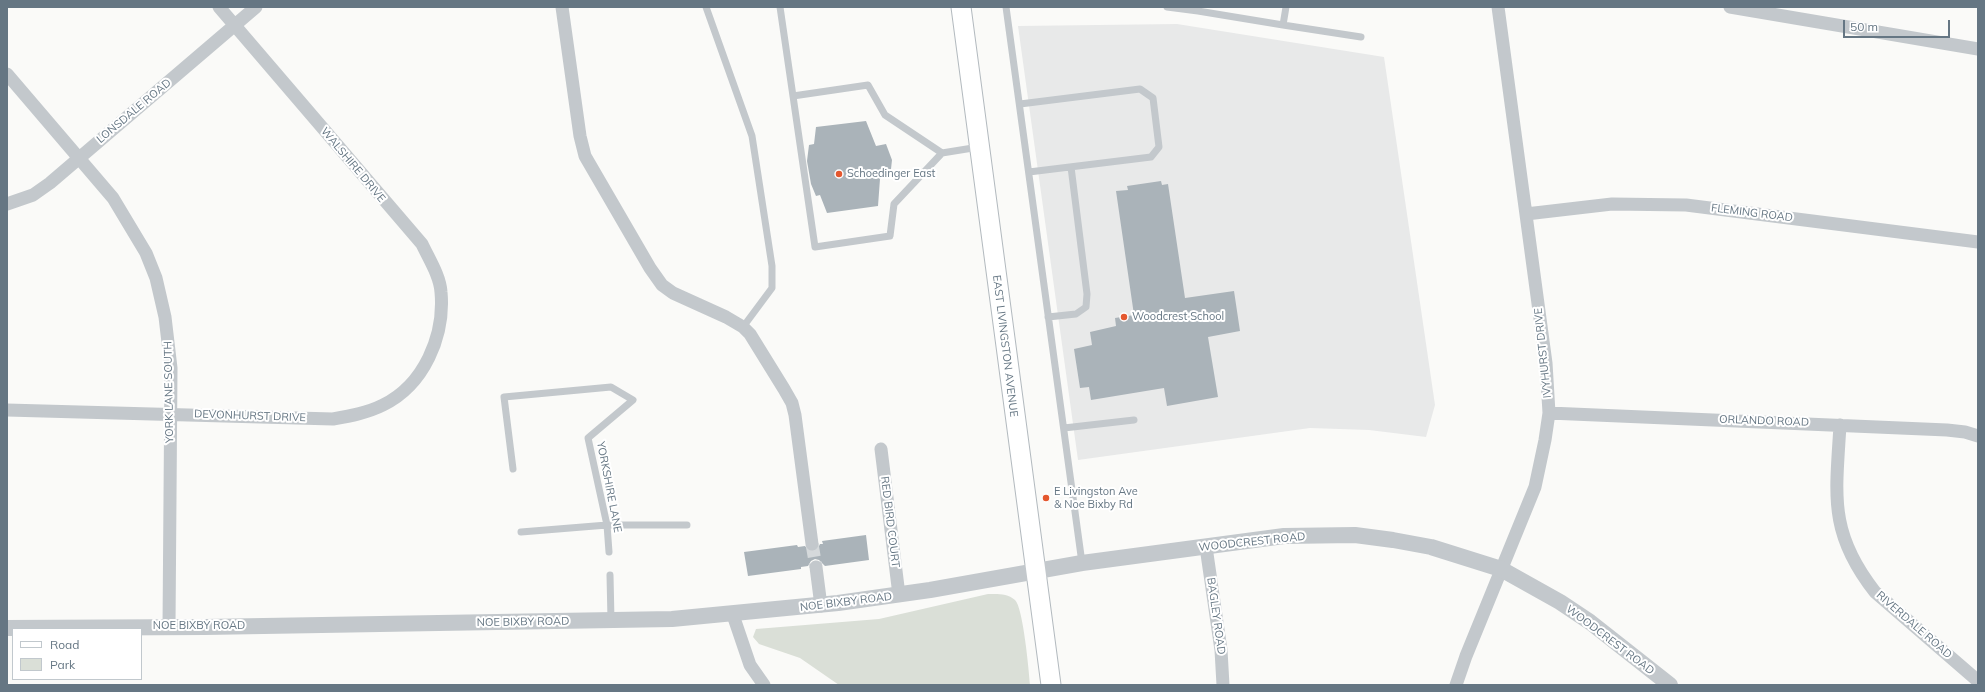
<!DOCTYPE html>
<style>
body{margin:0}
#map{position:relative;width:1985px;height:692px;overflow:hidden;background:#fafaf8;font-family:Mulish,sans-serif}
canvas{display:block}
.frame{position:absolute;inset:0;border:8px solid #657683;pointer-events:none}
.legend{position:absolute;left:12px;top:628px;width:130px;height:52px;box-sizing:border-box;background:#fff;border:1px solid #c1c8cd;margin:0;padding:5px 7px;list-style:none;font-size:12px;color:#657683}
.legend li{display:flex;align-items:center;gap:8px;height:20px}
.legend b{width:20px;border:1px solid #c1c8cd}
.scale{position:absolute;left:1843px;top:20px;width:107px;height:18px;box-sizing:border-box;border:2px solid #657683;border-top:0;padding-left:5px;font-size:12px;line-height:14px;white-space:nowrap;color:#657683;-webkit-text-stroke:3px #fff;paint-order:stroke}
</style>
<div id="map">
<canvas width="1985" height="692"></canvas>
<div class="frame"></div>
<ul class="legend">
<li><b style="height:5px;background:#fff"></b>Road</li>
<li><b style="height:11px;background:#dadfd7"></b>Park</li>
</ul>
<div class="scale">50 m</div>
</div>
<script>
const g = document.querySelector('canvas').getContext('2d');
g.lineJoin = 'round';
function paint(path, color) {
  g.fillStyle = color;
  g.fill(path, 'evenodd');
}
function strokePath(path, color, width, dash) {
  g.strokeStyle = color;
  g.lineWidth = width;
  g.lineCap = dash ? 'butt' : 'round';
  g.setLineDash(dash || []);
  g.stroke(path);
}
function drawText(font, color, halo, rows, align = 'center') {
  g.font = font + ' Mulish,sans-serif';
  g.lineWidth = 4;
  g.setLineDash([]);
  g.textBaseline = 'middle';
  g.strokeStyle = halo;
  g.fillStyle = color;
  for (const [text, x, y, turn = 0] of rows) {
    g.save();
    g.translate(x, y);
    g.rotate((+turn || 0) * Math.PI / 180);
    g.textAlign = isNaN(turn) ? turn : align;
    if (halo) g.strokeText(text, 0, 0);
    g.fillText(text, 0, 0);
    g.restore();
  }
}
paint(new Path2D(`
 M1177 24 1384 57 1435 405 1426 437 1369 430 1310 428 1078 460 1018 26Z`), '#e8e9e9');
paint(new Path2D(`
 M988 594C998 594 1007 593 1015 600 1023 607 1029 671 1030 685H839L800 658 759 644 753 637 756 629 879 619Z`), '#dadfd7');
paint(new Path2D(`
 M866 121 876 146 886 144 892 160 890 178 880 179 878 206 827 213 820 195 816 196 811 184 807 161 809 145 814 144 816 127Z
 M1161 181 1162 185 1168 184 1185 298 1234 291 1240 331 1208 337 1218 397 1167 406 1164 388 1091 400 1089 387 1080 388 1074 349 1092 345 1090 332 1116 326 1115 318 1134 315 1116 191 1128 190 1127 186Z
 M866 535 869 560 825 566 819 560 815 559 811 561 808 566 801 567V569L748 576 744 552 797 545 798 547 805 546 809 551 813 552 817 550 820 544H823L822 541Z`), '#aab3b9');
strokePath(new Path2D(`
 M812 544 816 567`), '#d5d9db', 13, [13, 6]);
const secondary = new Path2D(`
 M961 7 1051 685`);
strokePath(secondary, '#b3babf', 21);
strokePath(new Path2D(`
 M706 7 752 136 772 266V288L743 327
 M780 7 815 247 890 236 894 204 942 153 979 147
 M1006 7 1082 563
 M1167 7 1198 11 1199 7
 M1198 11 1283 25 1286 7
 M1283 25 1361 37
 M793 96 868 85 885 115 942 153
 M1020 104 1140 89 1153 98 1159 147 1151 157 1029 172
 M1048 317 1076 314 1086 307 1087 294 1071 167
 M1064 428 1134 420
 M513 469 504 397 611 387 633 400 588 438 607 525 609 552
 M521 532 607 525H687
 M610 575 611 620`), '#c3c8cc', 7);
strokePath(new Path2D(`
 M562 7 580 136 585 156 650 268 662 285 673 293 726 317 743 327 750 334 784 389 792 403 795 415 812 544
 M1730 7 1978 49
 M7 74 113 198 146 253 156 278 165 317 171 368 169 626
 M7 204 33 195 50 183 256 7
 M1526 214 1612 204 1686 205 1978 242
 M7 410 333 419C350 416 367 413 383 405 424 385 445 336 441 292 440 276 429 259 422 244L219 7
 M1549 413 1947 430 1965 432 1978 436
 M1840 425C1836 495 1828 532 1875 592L1978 681
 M881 449 899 595
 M1206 547 1221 650 1223 685
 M816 567 821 606
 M733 615 750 665 764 685
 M1456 685 1466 656 1535 487 1545 440 1549 413 1546 363 1498 7`), '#c3c8cc', 13);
strokePath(new Path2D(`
 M7 628 205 627 672 619 838 603 930 590 1082 563 1284 536 1355 535 1393 540 1431 547 1501 569 1560 602 1590 622 1670 685`), '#c3c8cc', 16);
strokePath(secondary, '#fff', 19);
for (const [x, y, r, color] of [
 [839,174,4,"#e4572e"],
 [1124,317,4,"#e4572e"],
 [1046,498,4,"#e4572e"]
]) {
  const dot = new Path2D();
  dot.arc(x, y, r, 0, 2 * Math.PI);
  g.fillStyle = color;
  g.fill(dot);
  strokePath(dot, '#fff', 1.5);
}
drawText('11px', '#657683', '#fff', [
 ["LONSDALE ROAD",134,111,-40],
 ["WALSHIRE DRIVE",353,165,50],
 ["FLEMING ROAD",1752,213,7],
 ["EAST LIVINGSTON AVENUE",1005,346,83],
 ["IVYHURST DRIVE",1543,353,-96],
 ["YORK LANE SOUTH",169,392,-91],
 ["DEVONHURST DRIVE",250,416,2],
 ["ORLANDO ROAD",1764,421,2],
 ["YORKSHIRE LANE",609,487,79],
 ["RED BIRD COURT",890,522,83],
 ["WOODCREST ROAD",1252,542,-6],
 ["NOE BIXBY ROAD",846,602,-7],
 ["BAGLEY ROAD",1216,616,82],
 ["NOE BIXBY ROAD",523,622,-1],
 ["RIVERDALE ROAD",1914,625,41],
 ["NOE BIXBY ROAD",199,626],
 ["WOODCREST ROAD",1610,640,37]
]);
drawText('11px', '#657683', '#fff', [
 ["Schoedinger East",847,174],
 ["Woodcrest School",1132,317],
 ["E Livingston Ave",1054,492],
 ["& Noe Bixby Rd",1054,505]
], 'left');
</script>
